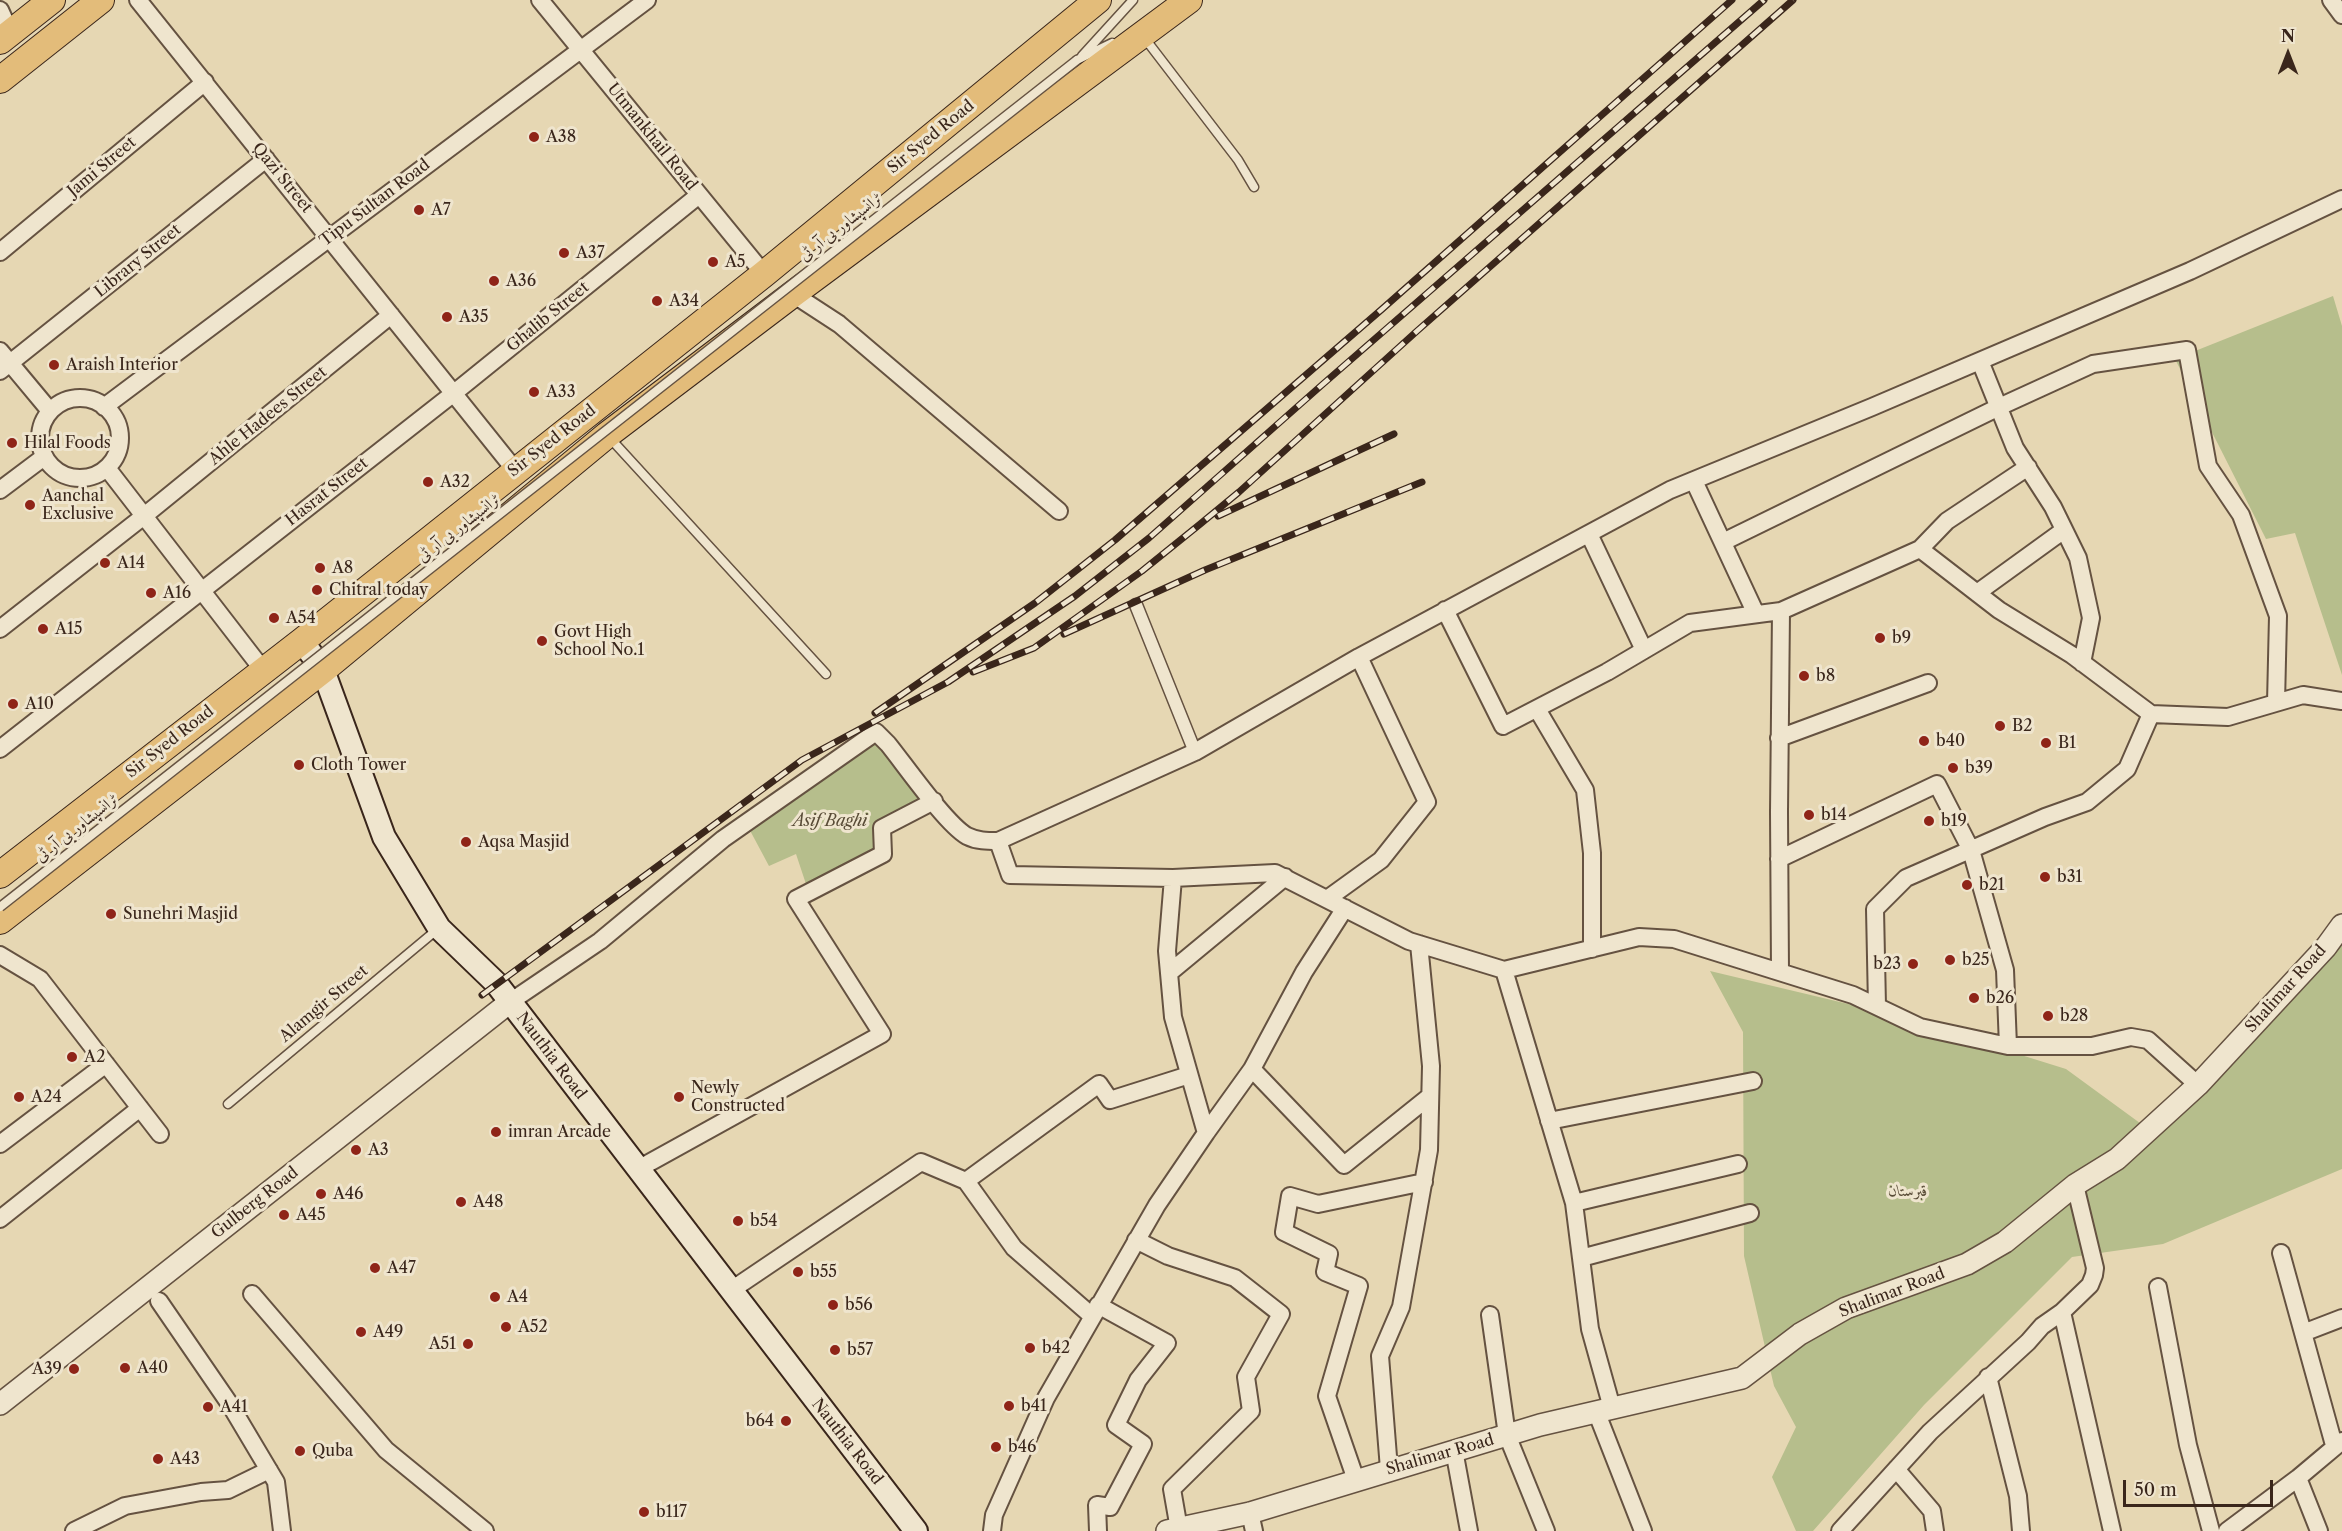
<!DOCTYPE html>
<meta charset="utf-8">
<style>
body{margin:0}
#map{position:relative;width:2342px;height:1531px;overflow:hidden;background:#e6d7b3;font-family:"Libre Caslon Text",serif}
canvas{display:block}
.north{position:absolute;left:2258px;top:24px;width:60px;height:60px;-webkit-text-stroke:4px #efe5ce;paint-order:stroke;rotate:0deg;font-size:16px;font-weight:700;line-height:24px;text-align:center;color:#3a261b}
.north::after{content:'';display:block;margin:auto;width:21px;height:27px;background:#3a261b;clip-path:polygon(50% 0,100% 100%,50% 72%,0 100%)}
.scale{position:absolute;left:2123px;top:1480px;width:150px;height:27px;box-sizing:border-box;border:3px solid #3a261b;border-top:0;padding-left:8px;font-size:18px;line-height:21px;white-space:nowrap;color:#3a261b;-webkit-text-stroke:4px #efe5ce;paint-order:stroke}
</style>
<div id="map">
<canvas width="2342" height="1531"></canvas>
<div class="north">N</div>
<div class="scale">50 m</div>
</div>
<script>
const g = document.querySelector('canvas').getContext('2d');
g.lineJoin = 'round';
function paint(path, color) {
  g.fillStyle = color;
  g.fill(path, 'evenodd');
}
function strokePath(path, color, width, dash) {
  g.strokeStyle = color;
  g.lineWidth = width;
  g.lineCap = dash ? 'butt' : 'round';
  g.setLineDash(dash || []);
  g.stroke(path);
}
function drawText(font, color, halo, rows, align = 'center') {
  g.font = font + ' "Libre Caslon Text",Amiri,serif';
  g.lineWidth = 6;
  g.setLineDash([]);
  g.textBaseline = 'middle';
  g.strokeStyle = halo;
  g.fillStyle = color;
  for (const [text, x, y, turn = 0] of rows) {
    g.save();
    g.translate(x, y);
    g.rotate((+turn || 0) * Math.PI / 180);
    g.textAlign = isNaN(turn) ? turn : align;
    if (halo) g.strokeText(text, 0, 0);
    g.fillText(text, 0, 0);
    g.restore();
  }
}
paint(new Path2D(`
 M2333 296 2342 326V675L2295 533 2266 539 2175 359Z
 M871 736 934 801 877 825V857L809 893 796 854 769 866 746 823Z
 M2342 924V1169L2163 1244 2072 1257 1924 1405 1813 1531H1796L1772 1477 1796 1427 1774 1386 1744 1256 1743 1032 1710 971 1886 1013 2066 1069 2144 1126Z`), '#b6be8c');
const service = new Path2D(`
 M1143 36 1238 160 1254 187
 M1082 56 1133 0
 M1077 60 1112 43
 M609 437 826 674
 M228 1104 439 928`);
const pedestrian = new Path2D(`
 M1136 605 1195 752`);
const minor = new Path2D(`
 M138 0 515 470
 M540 0 764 274
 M2331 0 2342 15
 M0 10 10 32
 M0 252 205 82
 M793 294 839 324 1059 511
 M0 351 50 411
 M1980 361 2015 448 2053 507 2078 558 2091 618 2082 663
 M0 371 266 159
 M40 438a40 40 0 1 1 80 0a40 40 0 1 1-80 0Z
 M104 407 647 0
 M107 468 263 670
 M1694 481 1756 614
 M0 490 44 457
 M1589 534 1644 650
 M1723 542 1999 407 2093 364 2187 350 2208 466 2241 515 2278 616 2276 703
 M1920 549 1947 521 2028 467
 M1977 593 2064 530
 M1445 610 1503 726 1607 672 1690 623 1781 611
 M0 629 144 516 391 315
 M1537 709 1585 790 1592 853V949
 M1779 738 1928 683
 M0 749 454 393 699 195
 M998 841 1195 752 1359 657 1670 490 1872 407 2190 271 2342 199
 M1779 859 1937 784 1971 850 2005 970 2008 1046
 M1173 878 1275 873 1409 941 1504 970 1639 937 1674 939 1853 995 1920 1027 2008 1046H2092L2131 1037 2148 1040 2198 1085
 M1327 899 1381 860 1427 802 1359 657
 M0 955 40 979 160 1134
 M1504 970 1574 1203 1590 1329 1612 1408
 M1780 972 1779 812 1781 611 1920 549 1999 610 2072 655 2151 714 2228 717 2303 695 2342 701
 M1169 973 1285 877
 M510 1002 600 941 723 839 876 732 888 744C905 765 946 824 967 836 977 841 987 841 998 841L1010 875 1173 878 1167 951 1173 1017 1206 1133 1157 1205 1046 1398 994 1515 992 1531
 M1877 1006 1875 909 1906 878 2045 817 2087 802 2127 769 2151 714
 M1252 1069 1344 1165 1430 1096
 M1549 1121 1753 1081
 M1206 1133 1252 1069 1304 972 1345 908
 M0 1144 106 1064
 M638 1169 882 1034 796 899 883 854 882 828 934 801
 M966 1181 1099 1084 1110 1100 1189 1075
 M1574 1203 1738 1164
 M0 1219 140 1108
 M1136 1240 1168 1256 1235 1278 1281 1314 1246 1377 1251 1411 1172 1489 1179 1529
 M2281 1253 2334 1445
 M1581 1258 1750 1213
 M2158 1287 2188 1445 2211 1531
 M730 1291 921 1162 966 1181 1014 1248 1092 1316
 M252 1294 386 1450 485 1531
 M159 1301 229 1403 276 1482 282 1531
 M2062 1312 2112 1531
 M1490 1315 1507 1435 1546 1531
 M2303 1333 2342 1318
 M1988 1377 2018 1496 2021 1531
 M1596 1411 1643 1531
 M1454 1450 1469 1531
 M1389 1469 1380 1356 1401 1307 1429 1150 1431 1066 1419 944
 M1896 1469 1932 1511 1935 1531
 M2298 1478 2319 1531
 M1356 1480 1327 1396 1359 1286 1325 1272 1329 1254 1284 1232 1290 1196 1318 1204 1424 1182
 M1250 1513 1254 1531
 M74 1531 125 1506 201 1492 228 1490 269 1470
 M1098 1531 1097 1505 1110 1507 1143 1444 1116 1425 1138 1380 1167 1343 1098 1305
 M1840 1531 1930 1432 2028 1342 2042 1326 2062 1312 2090 1285 2094 1275 2095 1268 2075 1185
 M2227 1531 2298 1478 2342 1441`);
const tertiary = new Path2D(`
 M0 1404 510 1002
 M1167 1531 1250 1513 1540 1425 1742 1378 1800 1334 1846 1308 1967 1264 2005 1242 2075 1185 2117 1159 2198 1085 2326 947 2342 925`);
const secondary = new Path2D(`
 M302 641 323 670 384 837 439 928 496 983 916 1531`);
const primary = new Path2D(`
 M0 41 52 0
 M0 80 101 0
 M0 875 302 641 764 274 1098 0
 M0 921 323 670 607 435 793 294 1189 0`);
strokePath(service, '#655241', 11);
strokePath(pedestrian, '#655241', 15);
strokePath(minor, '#655241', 20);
strokePath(tertiary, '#655241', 24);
strokePath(secondary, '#3a261b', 26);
strokePath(primary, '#3a261b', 28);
strokePath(service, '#efe5ce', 8);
strokePath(pedestrian, '#efe5ce', 12);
strokePath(minor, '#efe5ce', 16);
strokePath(tertiary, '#efe5ce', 21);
strokePath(secondary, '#efe5ce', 22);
strokePath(primary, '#e3bc7a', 26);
const rail = new Path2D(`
 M1218 516 1394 434
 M1064 634 1205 570 1422 482
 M973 672 1034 648 1142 571 1199 525 1239 492 1417 331 1793 0
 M875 713 1035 603 1115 540 1381 310 1732 0
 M482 995 802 760 948 682 1075 596 1149 538 1323 384 1764 0`);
strokePath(rail, '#3a261b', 7);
strokePath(rail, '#efe5ce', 4.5, [14]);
const serviceBridge = new Path2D(`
 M0 907 1077 60`);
strokePath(serviceBridge, '#655241', 11, []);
strokePath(serviceBridge, '#efe5ce', 8);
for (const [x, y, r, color] of [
 [534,137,6,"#8f2418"],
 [419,210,6,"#8f2418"],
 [564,253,6,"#8f2418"],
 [713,262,6,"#8f2418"],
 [494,281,6,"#8f2418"],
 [657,301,6,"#8f2418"],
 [447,317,6,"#8f2418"],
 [54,365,6,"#8f2418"],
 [534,392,6,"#8f2418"],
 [12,443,6,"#8f2418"],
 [428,482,6,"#8f2418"],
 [30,505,6,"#8f2418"],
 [105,563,6,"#8f2418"],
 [320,568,6,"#8f2418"],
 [317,590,6,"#8f2418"],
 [151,593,6,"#8f2418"],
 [274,618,6,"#8f2418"],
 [43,629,6,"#8f2418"],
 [1880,638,6,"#8f2418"],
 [542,641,6,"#8f2418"],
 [1804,676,6,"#8f2418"],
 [13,704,6,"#8f2418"],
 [2000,726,6,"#8f2418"],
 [1924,741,6,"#8f2418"],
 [2046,743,6,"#8f2418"],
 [299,765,6,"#8f2418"],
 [1953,768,6,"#8f2418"],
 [1809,815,6,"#8f2418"],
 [1929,821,6,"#8f2418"],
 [466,842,6,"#8f2418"],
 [2045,877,6,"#8f2418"],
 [1967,885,6,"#8f2418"],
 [111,914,6,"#8f2418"],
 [1950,960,6,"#8f2418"],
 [1913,964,6,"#8f2418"],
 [1974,998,6,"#8f2418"],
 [2048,1016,6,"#8f2418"],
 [72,1057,6,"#8f2418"],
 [19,1097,6,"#8f2418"],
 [679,1097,6,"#8f2418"],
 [496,1132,6,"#8f2418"],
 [356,1150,6,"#8f2418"],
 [321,1194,6,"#8f2418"],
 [461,1202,6,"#8f2418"],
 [284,1215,6,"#8f2418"],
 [738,1221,6,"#8f2418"],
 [375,1268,6,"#8f2418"],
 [798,1272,6,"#8f2418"],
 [495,1297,6,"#8f2418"],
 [833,1305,6,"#8f2418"],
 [506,1327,6,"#8f2418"],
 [361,1332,6,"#8f2418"],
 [468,1344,6,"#8f2418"],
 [1030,1348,6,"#8f2418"],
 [835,1350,6,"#8f2418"],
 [125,1368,6,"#8f2418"],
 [74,1369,6,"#8f2418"],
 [1009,1406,6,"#8f2418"],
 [208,1407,6,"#8f2418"],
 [786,1421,6,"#8f2418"],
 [996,1447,6,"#8f2418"],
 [300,1451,6,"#8f2418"],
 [158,1459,6,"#8f2418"],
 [644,1512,6,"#8f2418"]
]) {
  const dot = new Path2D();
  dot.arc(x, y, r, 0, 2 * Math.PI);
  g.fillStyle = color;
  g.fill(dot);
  strokePath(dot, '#efe5ce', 2);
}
drawText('16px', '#3a261b', '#efe5ce', [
 ["A38",546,137],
 ["A7",431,210],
 ["A37",576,253],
 ["A5",725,262],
 ["A36",506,281],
 ["A34",669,301],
 ["A35",459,317],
 ["Araish Interior",66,365],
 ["A33",546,392],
 ["Hilal Foods",24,443],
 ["A32",440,482],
 ["Aanchal",42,496],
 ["Exclusive",42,514],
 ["A14",117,563],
 ["A8",332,568],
 ["Chitral today",329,590],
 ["A16",163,593],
 ["A54",286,618],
 ["A15",55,629],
 ["Govt High",554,632],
 ["School No.1",554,650],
 ["b9",1892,638],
 ["b8",1816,676],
 ["A10",25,704],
 ["B2",2012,726],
 ["b40",1936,741],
 ["B1",2058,743],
 ["Cloth Tower",311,765],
 ["b39",1965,768],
 ["b14",1821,815],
 ["b19",1941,821],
 ["Aqsa Masjid",478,842],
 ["b31",2057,877],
 ["b21",1979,885],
 ["Sunehri Masjid",123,914],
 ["b25",1962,960],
 ["b23",1901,964,"right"],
 ["b26",1986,998],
 ["b28",2060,1016],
 ["A2",84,1057],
 ["Newly",691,1088],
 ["Constructed",691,1106],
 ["A24",31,1097],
 ["imran Arcade",508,1132],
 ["A3",368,1150],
 ["A46",333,1194],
 ["A48",473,1202],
 ["A45",296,1215],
 ["b54",750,1221],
 ["A47",387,1268],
 ["b55",810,1272],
 ["A4",507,1297],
 ["b56",845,1305],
 ["A52",518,1327],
 ["A49",373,1332],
 ["A51",456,1344,"right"],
 ["b42",1042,1348],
 ["b57",847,1350],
 ["A40",137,1368],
 ["A39",62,1369,"right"],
 ["b41",1021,1406],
 ["A41",220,1407],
 ["b64",774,1421,"right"],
 ["b46",1008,1447],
 ["Quba",312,1451],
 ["A43",170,1459],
 ["b117",656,1512]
], 'left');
drawText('16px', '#3a261b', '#efe5ce', [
 ["Utmankhail Road",652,137,51],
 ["Sir Syed Road",931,137,-39],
 ["Jami Street",102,167,-40],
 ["Qazi Street",282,178,51],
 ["Tipu Sultan Road",375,203,-37],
 ["ٹرانسپشاور بی آر ٹی",841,227,-38],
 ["Library Street",138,261,-39],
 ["Ghalib Street",548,317,-39],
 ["Ahle Hadees Street",268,416,-39],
 ["Sir Syed Road",552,441,-38],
 ["Hasrat Street",327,492,-38],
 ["ٹرانسپشاور بی آر ٹی",459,528,-38],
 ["Sir Syed Road",170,742,-38],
 ["ٹرانسپشاور بی آر ٹی",77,828,-38],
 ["Shalimar Road",2286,989,-48],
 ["Alamgir Street",324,1004,-40],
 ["Nauthia Road",551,1056,53],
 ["Gulberg Road",255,1203,-38],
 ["Shalimar Road",1892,1293,-21],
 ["Nauthia Road",847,1442,52],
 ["Shalimar Road",1440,1455,-16]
]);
drawText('italic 16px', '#594c37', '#efe5ce', [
 ["Asif Baghi",830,821],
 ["قبرستان",1908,1191]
]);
</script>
